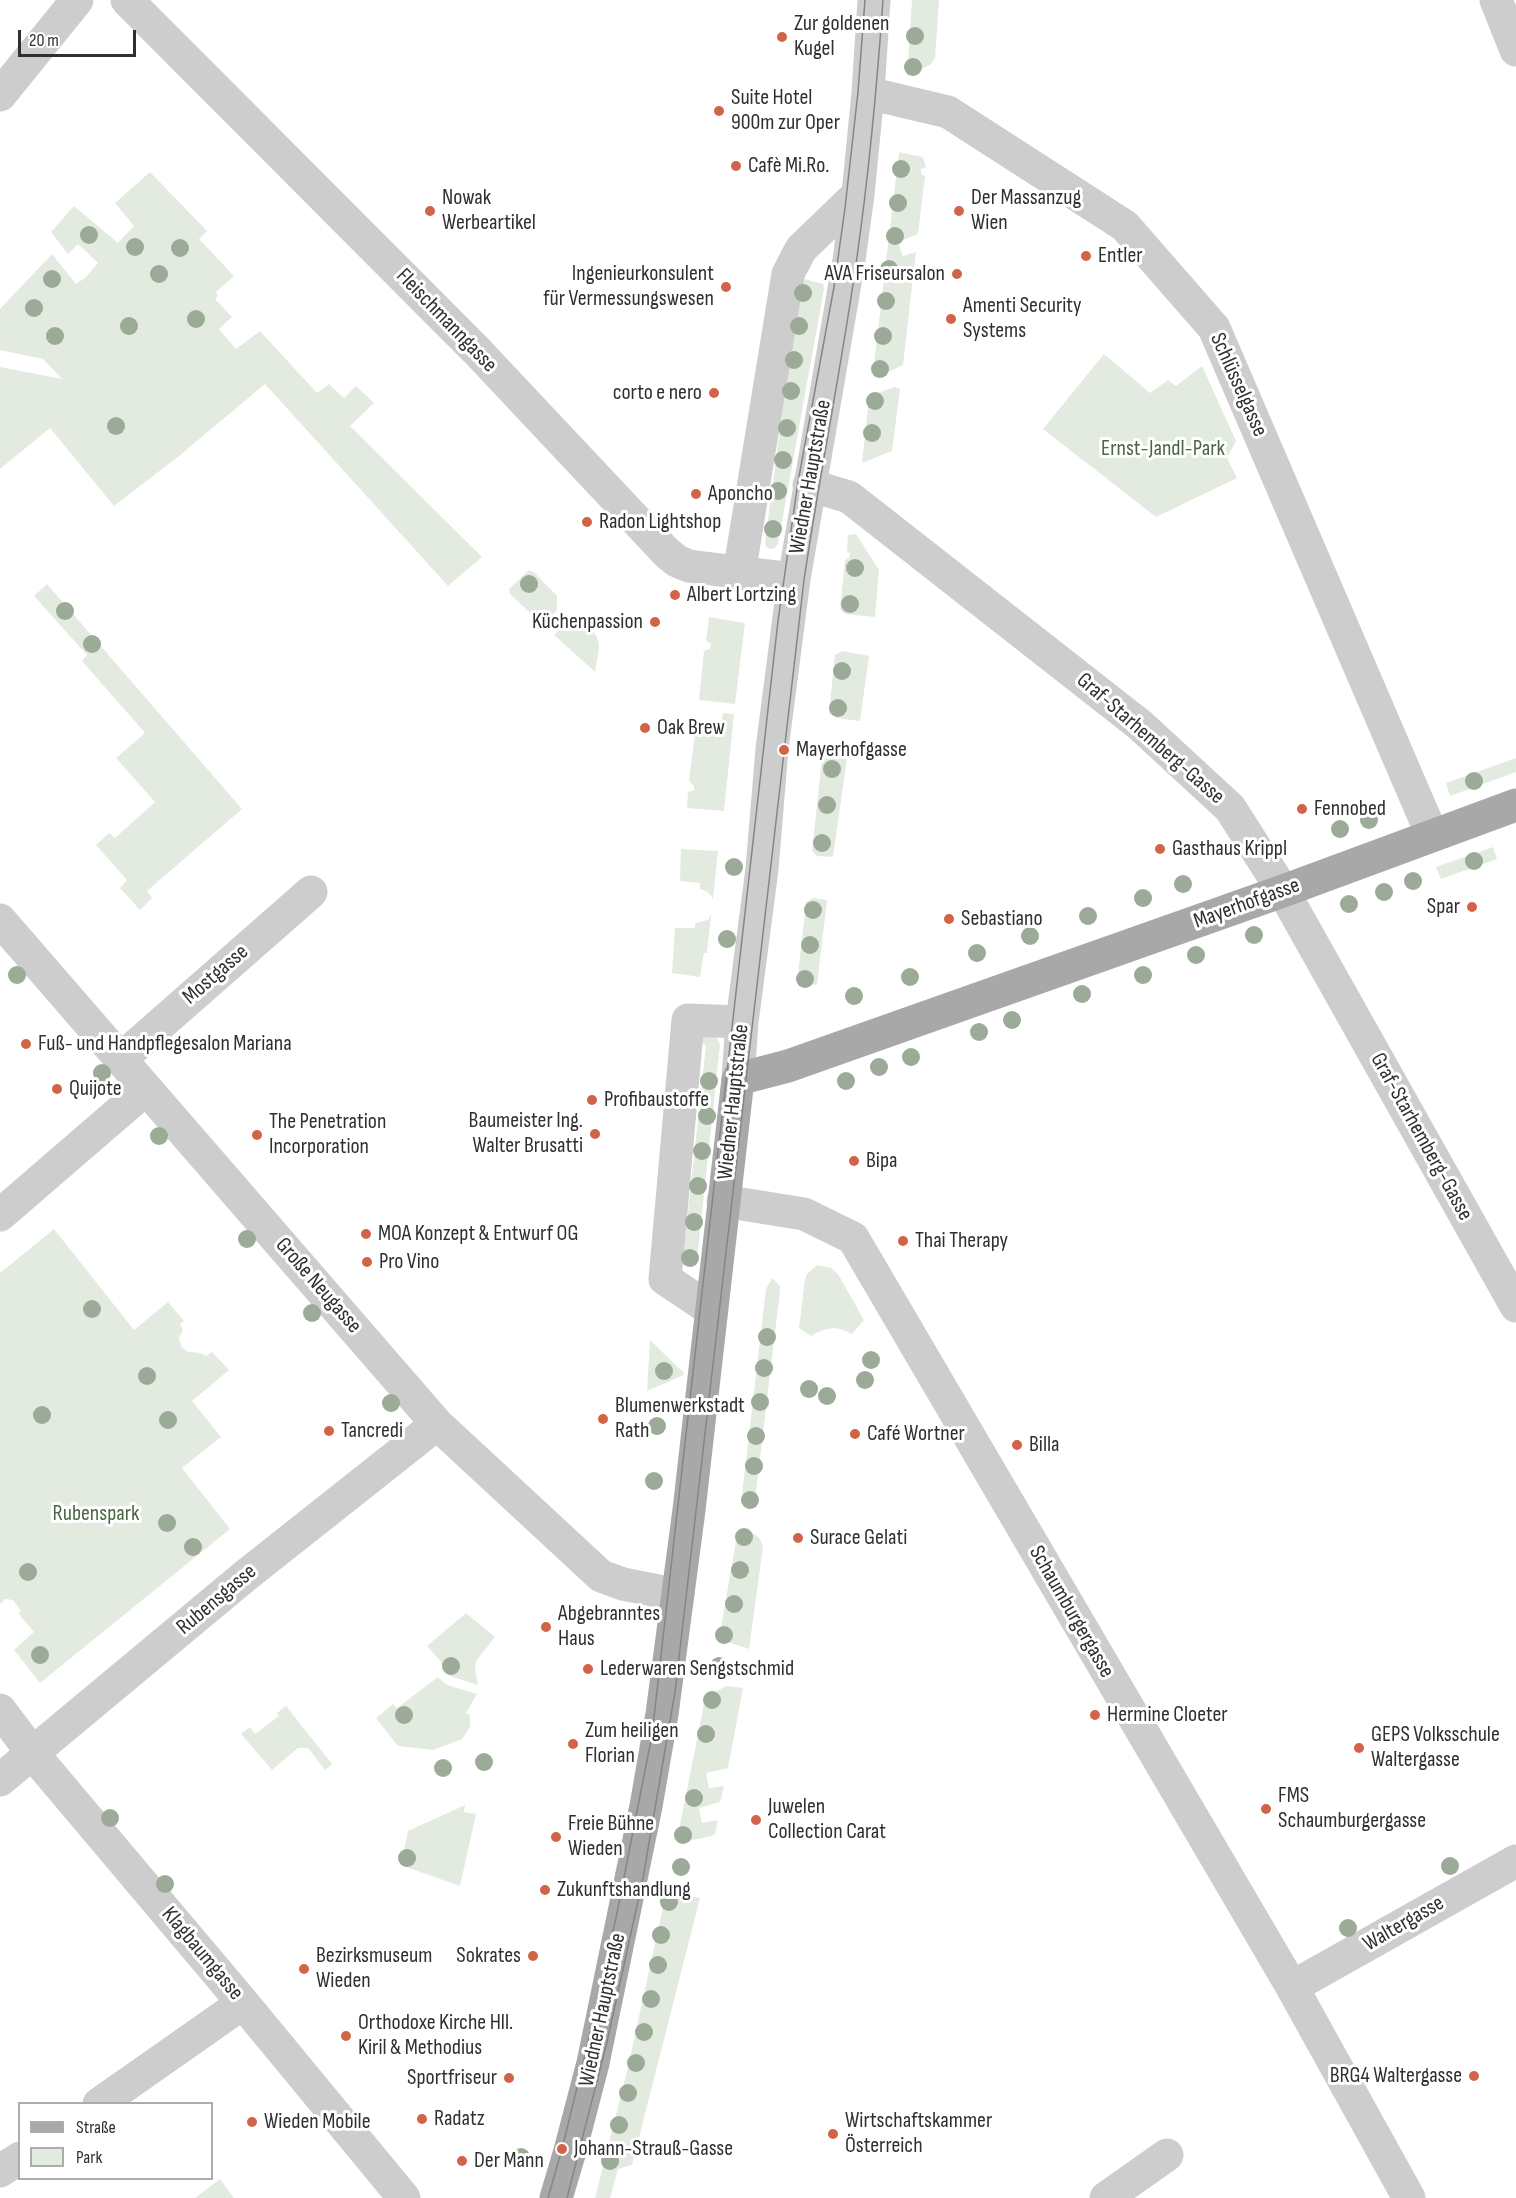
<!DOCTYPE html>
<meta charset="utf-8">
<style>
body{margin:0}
#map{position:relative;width:1516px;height:2198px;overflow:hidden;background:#fff;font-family:"Sofia Sans Condensed",sans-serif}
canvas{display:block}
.legend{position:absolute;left:18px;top:2102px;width:195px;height:78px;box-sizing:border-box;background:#fff;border:2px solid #acacac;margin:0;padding:8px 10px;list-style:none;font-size:18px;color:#303030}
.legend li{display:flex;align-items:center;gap:12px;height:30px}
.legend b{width:30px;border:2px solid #acacac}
.scale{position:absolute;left:18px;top:30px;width:118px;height:27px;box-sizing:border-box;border:3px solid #303030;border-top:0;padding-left:8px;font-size:18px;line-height:21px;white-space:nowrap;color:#303030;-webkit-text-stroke:4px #fff;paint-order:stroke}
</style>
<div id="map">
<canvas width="1516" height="2198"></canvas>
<ul class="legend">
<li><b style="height:8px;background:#a8a8a8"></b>Straße</li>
<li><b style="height:16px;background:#e3ebe0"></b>Park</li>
</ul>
<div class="scale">20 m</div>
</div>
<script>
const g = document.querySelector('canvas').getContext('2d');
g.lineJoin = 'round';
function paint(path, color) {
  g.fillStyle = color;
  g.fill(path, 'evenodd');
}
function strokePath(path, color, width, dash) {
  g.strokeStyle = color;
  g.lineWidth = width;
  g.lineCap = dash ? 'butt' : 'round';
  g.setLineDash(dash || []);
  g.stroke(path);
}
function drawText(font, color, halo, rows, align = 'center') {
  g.font = font + ' "Sofia Sans Condensed",sans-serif';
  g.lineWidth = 6;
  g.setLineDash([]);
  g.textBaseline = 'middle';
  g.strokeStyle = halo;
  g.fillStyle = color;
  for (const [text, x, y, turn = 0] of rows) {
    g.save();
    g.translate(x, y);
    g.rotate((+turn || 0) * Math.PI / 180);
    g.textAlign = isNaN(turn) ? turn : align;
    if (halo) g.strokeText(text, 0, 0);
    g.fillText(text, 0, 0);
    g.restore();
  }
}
paint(new Path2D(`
 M912 0H939L935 58 930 65 907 76Z
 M899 152 923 157 926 167 921 169V174L925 176 918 234 898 242 903 256 916 252 914 268 910 270 913 277 903 365 875 378 873 372Z
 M150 172 207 231 199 239 234 276 216 292 218 296 215 299 232 317 219 329 236 349 260 331 317 393 329 384 344 398 356 386 374 403 350 426 482 557 448 586 265 384 179 456 114 506 50 428 0 469V367L62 379 43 359 0 350V309L52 254 76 284 86 277 98 263 78 244 68 254 51 232 74 206 118 243 134 226 115 203Z
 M805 279 823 284 824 289 778 544 775 548 770 549 766 547 765 542 799 285 801 281Z
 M1104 354 1150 393 1168 380 1176 386 1202 366 1236 441 1227 458 1237 478 1156 517 1043 429Z
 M895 387 900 389 892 451 862 463 869 399 871 395Z
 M856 534 879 570 875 617 845 614 840 609 845 560 849 558 850 553 847 552 848 535Z
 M529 570 534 572 557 596V610L543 625 510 594 509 589Z
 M47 584 242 809 147 891 152 898 140 910 120 888 127 880 96 845 109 833 115 838 155 802 116 758 145 733 82 661 87 655 34 596Z
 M709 617 745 623 735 704 699 700 704 651 710 649 711 644 706 640Z
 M568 620H581C604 640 600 643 595 672L554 635Z
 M842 651 869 656 860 721 836 718 829 713 835 655Z
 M723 713 734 714 724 811 687 808 688 792 694 790V786L689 781 696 725 721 727Z
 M827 755 847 758 833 857 817 856 812 851 822 759Z
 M1516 758V772L1450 796 1446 783Z
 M1493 847 1497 859 1441 879 1436 867Z
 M681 849 718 851 713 899 708 892 700 889V883L680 881Z
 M813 898 827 900 817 985 799 983 798 975 806 902Z
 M711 915 707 953H704L700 977 672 973 675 928H695V923L708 920Z
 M704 1036H716L720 1045 697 1260 692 1266H687L683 1258 706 1045 700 1044Z
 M54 1229 134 1330 168 1302 184 1321 180 1324 183 1330 179 1338C183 1359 195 1348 206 1356L212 1352 229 1370 192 1401 221 1437 182 1468 230 1529 40 1683 14 1650 34 1632 18 1613 21 1611 13 1600 5 1599 0 1604V1273Z
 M817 1265 831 1268 838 1274 864 1320 852 1334C837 1325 825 1327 811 1336L799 1328 805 1279 807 1274Z
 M772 1278 780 1286V1291L756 1492C754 1502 751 1503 741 1503L766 1289Z
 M650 1340 683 1372 684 1375 647 1391Z
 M738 1530C750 1532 760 1533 763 1547L749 1649 719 1639Z
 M466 1613 495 1637 476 1661 475 1668 478 1685 450 1676 446 1673 441 1662 427 1646Z
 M438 1677 447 1685 477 1694 466 1713 470 1715V1727L462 1739 433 1750 398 1746 376 1718 393 1704 397 1708Z
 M727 1686 743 1688 728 1768 706 1773 709 1788 724 1786 720 1802 699 1808 702 1823 718 1820 715 1835 680 1843 677 1840 704 1704 708 1695Z
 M286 1706 332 1764 325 1770 308 1748H298L272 1770 241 1734 250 1727 255 1734 279 1716 277 1713Z
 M465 1805 464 1812 476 1814 460 1886 401 1865 408 1831Z
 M674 1892 700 1898 632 2165 618 2169 610 2198H595L628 2067 665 1898Z
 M220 2179 234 2198H195Z`), '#e3ebe0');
strokePath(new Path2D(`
 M127 0 477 351 667 553 677 561 689 566 794 579
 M1496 0 1516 50
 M868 93 948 112 1125 226 1214 328 1432 835
 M0 95 77 0
 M809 485 849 497 1140 725 1230 808 1283 891 1516 1306
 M739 574 788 274 801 249 858 194
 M0 920 437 1424 601 1576 623 1584 678 1595
 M122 1058 311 892
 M738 1079 742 1022 762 869 772 749 794 579 849 260 858 194 868 93 874 0
 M723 1201 804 1214 853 1238 1292 1987 1409 2198
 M0 1215 146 1089
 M710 1309 665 1279 688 1020 742 1022
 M0 1710 33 1754 243 2003 404 2198
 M0 1780 245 1576 437 1424
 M1292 1987 1516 1861
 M99 2104 243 2003
 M0 2171 20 2158
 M1106 2198 1167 2155`), '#cdcdcd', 33);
strokePath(new Path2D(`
 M556 2198 570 2151 593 2063 646 1806 662 1714 689 1510 738 1079 788 1066 1283 891 1516 805`), '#a8a8a8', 33);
strokePath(new Path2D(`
 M548 2198 562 2149 586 2051 616 1918 652 1735 778 621 798 482 834 287 845 208 858 92 865 0
 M567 2198 607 2042 643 1878 675 1692 804 580C820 472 842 365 857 257 869 172 877 86 883 0`), '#858585', 1.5);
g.fillStyle = '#9bab97';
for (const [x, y] of [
 [915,36],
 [913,67],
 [901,169],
 [898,203],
 [89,235],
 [895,236],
 [135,247],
 [180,248],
 [889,269],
 [159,274],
 [52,279],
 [803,293],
 [886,301],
 [34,308],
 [196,319],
 [129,326],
 [799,326],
 [55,336],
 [883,336],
 [794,360],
 [880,369],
 [791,391],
 [875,401],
 [116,426],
 [787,428],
 [872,433],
 [783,460],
 [778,491],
 [773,529],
 [855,568],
 [529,584],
 [850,604],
 [65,611],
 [92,644],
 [842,671],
 [838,708],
 [832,769],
 [1474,781],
 [827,805],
 [1369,820],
 [1340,829],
 [822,843],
 [1474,861],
 [734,867],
 [1413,881],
 [1183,884],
 [1384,892],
 [1143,898],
 [1349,904],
 [813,910],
 [1088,916],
 [1254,935],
 [1030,936],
 [727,939],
 [810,945],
 [977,953],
 [1196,955],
 [17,975],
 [1143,975],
 [910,977],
 [805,979],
 [1082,994],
 [854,996],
 [1012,1020],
 [979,1032],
 [911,1057],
 [879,1067],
 [102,1073],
 [709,1081],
 [846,1081],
 [707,1116],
 [159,1136],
 [702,1151],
 [698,1186],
 [694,1222],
 [247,1239],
 [690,1258],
 [92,1309],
 [312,1313],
 [767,1337],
 [871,1360],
 [764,1368],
 [664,1371],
 [147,1376],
 [865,1380],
 [809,1389],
 [827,1396],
 [760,1402],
 [391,1403],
 [42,1415],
 [168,1420],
 [657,1426],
 [756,1436],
 [754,1466],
 [654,1481],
 [750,1500],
 [167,1523],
 [744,1537],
 [193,1547],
 [740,1570],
 [28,1572],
 [734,1604],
 [724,1635],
 [40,1655],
 [451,1666],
 [719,1666],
 [712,1700],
 [404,1715],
 [706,1734],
 [484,1762],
 [443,1768],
 [694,1798],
 [110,1818],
 [683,1835],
 [407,1858],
 [1450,1866],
 [681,1867],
 [165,1884],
 [669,1902],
 [1348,1928],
 [661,1935],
 [658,1965],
 [651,1999],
 [644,2032],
 [636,2063],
 [628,2093],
 [619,2125],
 [521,2157],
 [610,2161]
]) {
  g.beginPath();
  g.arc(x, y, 9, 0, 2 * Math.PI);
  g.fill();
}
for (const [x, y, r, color] of [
 [782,37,6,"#d16448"],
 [719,111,6,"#d16448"],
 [736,166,6,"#d16448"],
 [430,211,6,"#d16448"],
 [959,211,6,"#d16448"],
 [1086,256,6,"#d16448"],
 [957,274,6,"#d16448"],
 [726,287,6,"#d16448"],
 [951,319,6,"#d16448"],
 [714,393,6,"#d16448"],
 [696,494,6,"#d16448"],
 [587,522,6,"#d16448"],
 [675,595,6,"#d16448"],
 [655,622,6,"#d16448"],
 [645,728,6,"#d16448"],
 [784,750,6,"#d16448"],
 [1302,809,6,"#d16448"],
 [1160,849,6,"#d16448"],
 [1472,907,6,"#d16448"],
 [949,919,6,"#d16448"],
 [26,1044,6,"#d16448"],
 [57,1089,6,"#d16448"],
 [592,1100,6,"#d16448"],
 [595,1134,6,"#d16448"],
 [257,1135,6,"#d16448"],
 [854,1161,6,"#d16448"],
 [366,1234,6,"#d16448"],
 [903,1241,6,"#d16448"],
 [367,1262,6,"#d16448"],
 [603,1419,6,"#d16448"],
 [329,1431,6,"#d16448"],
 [855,1434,6,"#d16448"],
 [1017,1445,6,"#d16448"],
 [798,1538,6,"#d16448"],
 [546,1627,6,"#d16448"],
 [588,1669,6,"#d16448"],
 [1095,1715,6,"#d16448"],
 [573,1744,6,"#d16448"],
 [1359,1748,6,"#d16448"],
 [1266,1809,6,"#d16448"],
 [756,1820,6,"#d16448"],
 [556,1837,6,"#d16448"],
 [545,1890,6,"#d16448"],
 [533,1956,6,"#d16448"],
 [304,1969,6,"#d16448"],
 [346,2036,6,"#d16448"],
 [1474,2076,6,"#d16448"],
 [509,2078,6,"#d16448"],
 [422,2119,6,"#d16448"],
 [252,2122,6,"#d16448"],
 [833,2134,6,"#d16448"],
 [562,2149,6,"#d16448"],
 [462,2161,6,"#d16448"]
]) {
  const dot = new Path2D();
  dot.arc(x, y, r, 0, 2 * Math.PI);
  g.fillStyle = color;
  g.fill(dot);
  strokePath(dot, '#fff', 2);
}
drawText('22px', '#303030', '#fff', [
 ["Zur goldenen",794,24],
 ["Kugel",794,49],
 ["Suite Hotel",731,98],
 ["900m zur Oper",731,123],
 ["Cafè Mi.Ro.",748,166],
 ["Nowak",442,198],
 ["Werbeartikel",442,223],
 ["Der Massanzug",971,198],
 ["Wien",971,223],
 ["Entler",1098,256],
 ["Ingenieurkonsulent",714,274,"right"],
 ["für Vermessungswesen",714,299,"right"],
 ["AVA Friseursalon",945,274,"right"],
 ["Amenti Security",963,306],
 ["Systems",963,331],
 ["corto e nero",702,393,"right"],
 ["Aponcho",708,494],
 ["Radon Lightshop",599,522],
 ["Albert Lortzing",687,595],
 ["Küchenpassion",643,622,"right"],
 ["Oak Brew",657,728],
 ["Mayerhofgasse",796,750],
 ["Fennobed",1314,809],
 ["Gasthaus Krippl",1172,849],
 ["Spar",1460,907,"right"],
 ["Sebastiano",961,919],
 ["Fuß- und Handpflegesalon Mariana",38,1044],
 ["Quijote",69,1089],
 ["Profibaustoffe",604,1100],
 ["Baumeister Ing.",583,1121,"right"],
 ["Walter Brusatti",583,1146,"right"],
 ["The Penetration",269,1122],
 ["Incorporation",269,1147],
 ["Bipa",866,1161],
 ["MOA Konzept & Entwurf OG",378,1234],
 ["Thai Therapy",915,1241],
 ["Pro Vino",379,1262],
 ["Blumenwerkstadt",615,1406],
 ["Rath",615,1431],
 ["Tancredi",341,1431],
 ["Café Wortner",867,1434],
 ["Billa",1029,1445],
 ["Surace Gelati",810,1538],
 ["Abgebranntes",558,1614],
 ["Haus",558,1639],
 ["Lederwaren Sengstschmid",600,1669],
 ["Hermine Cloeter",1107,1715],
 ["Zum heiligen",585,1731],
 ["Florian",585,1756],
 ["GEPS Volksschule",1371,1735],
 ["Waltergasse",1371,1760],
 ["FMS",1278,1796],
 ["Schaumburgergasse",1278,1821],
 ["Juwelen",768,1807],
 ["Collection Carat",768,1832],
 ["Freie Bühne",568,1824],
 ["Wieden",568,1849],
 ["Zukunftshandlung",557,1890],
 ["Bezirksmuseum",316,1956],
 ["Wieden",316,1981],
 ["Sokrates",521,1956,"right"],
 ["Orthodoxe Kirche Hll.",358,2023],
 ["Kiril & Methodius",358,2048],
 ["BRG4 Waltergasse",1462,2076,"right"],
 ["Sportfriseur",497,2078,"right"],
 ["Radatz",434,2119],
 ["Wirtschaftskammer",845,2121],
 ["Österreich",845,2146],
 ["Wieden Mobile",264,2122],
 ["Johann-Strauß-Gasse",574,2149],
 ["Der Mann",474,2161]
], 'left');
drawText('22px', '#303030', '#fff', [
 ["Fleischmanngasse",446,321,46],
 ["Schlüsselgasse",1238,385,66],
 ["Wiedner Hauptstraße",811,477,-80],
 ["Graf-Starhemberg-Gasse",1150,739,41],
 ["Mayerhofgasse",1247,904,-20],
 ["Mostgasse",216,975,-41],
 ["Wiedner Hauptstraße",734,1102,-84],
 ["Graf-Starhemberg-Gasse",1421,1137,61],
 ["Große Neugasse",318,1286,49],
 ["Rubensgasse",217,1600,-40],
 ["Schaumburgergasse",1071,1612,60],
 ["Waltergasse",1404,1924,-30],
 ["Klagbaumgasse",202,1954,50],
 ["Wiedner Hauptstraße",603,2010,-78]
]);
drawText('22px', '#496742', '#fff', [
 ["Ernst-Jandl-Park",1163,449],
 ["Rubenspark",96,1514]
]);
</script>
